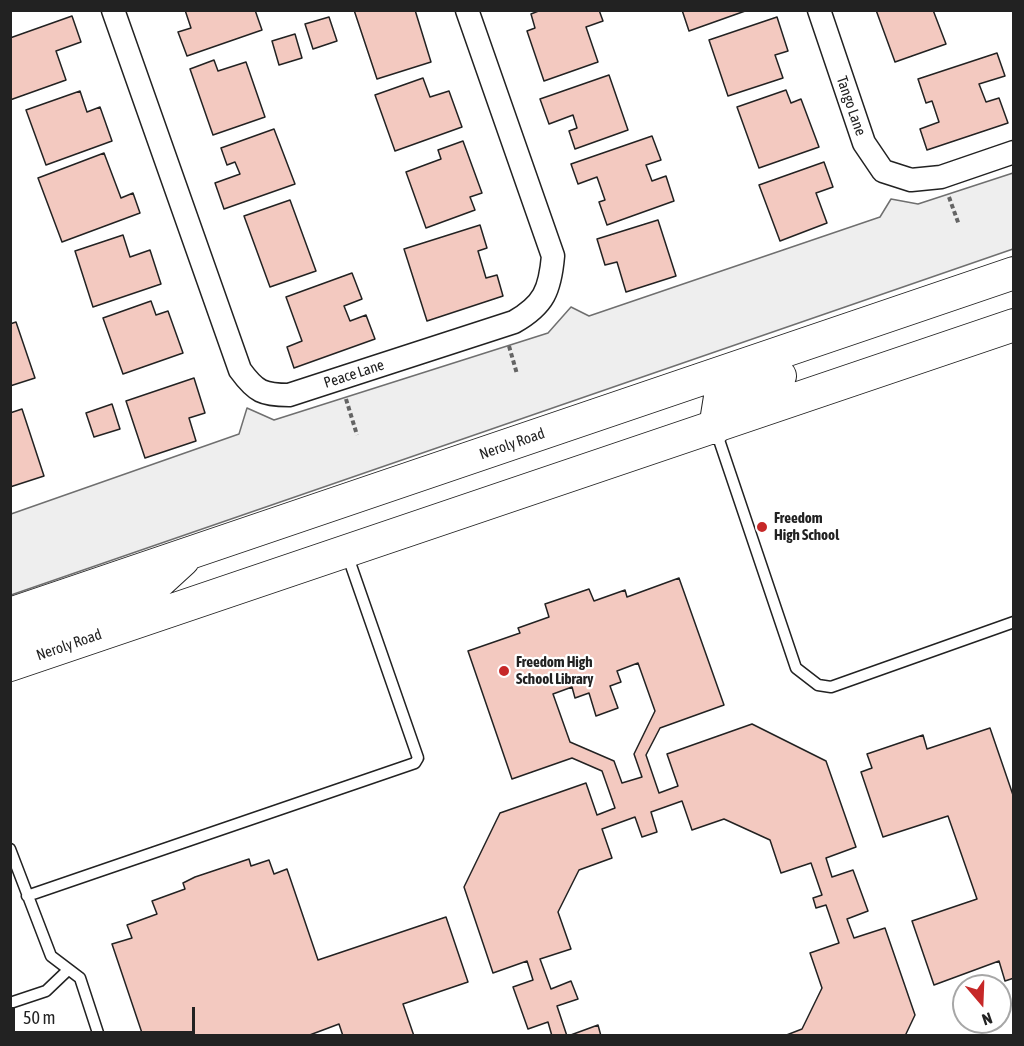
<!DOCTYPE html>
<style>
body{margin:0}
#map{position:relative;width:1024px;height:1046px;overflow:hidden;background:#fff;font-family:"Asap Condensed",sans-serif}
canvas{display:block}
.frame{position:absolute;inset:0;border:12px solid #222;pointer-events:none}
.north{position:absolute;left:952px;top:974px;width:60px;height:60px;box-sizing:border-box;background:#fff;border:2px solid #a7a7a7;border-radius:50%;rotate:161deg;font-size:16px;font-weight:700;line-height:24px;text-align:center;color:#222}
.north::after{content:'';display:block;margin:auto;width:21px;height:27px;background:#c62828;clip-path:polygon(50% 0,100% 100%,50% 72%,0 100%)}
.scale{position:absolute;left:12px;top:1007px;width:183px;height:27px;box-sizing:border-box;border:3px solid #222;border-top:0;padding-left:8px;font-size:18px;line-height:21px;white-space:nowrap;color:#222;-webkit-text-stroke:4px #fff;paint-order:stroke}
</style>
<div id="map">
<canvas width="1024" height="1046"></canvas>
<div class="frame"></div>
<div class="north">N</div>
<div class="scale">50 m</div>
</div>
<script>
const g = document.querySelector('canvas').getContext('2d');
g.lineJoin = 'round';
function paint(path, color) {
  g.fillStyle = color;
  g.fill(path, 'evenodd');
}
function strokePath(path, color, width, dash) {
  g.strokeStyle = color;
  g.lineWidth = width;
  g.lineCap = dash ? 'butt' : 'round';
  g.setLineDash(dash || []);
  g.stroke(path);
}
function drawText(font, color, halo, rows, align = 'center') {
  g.font = font + ' "Asap Condensed",sans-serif';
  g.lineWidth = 4.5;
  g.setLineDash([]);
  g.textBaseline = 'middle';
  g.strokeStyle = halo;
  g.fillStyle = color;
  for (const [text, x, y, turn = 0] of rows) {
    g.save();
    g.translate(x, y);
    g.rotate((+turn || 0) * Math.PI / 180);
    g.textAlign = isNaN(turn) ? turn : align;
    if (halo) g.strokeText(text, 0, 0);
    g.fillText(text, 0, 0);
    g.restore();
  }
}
const green = new Path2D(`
 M1013 173V249L11 595V514L239 434 247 408 274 420 548 333 571 307 589 316 880 217 891 199 918 204Z`);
paint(green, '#eee');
strokePath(green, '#6f6f6f', 1.5);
const building = new Path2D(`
 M185 10H255L262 30 187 56 178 32 191 28Z
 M354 10H415L431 62 377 79Z
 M541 10H599L603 21 586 27 598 62 544 81 527 31 535 28 531 14Z
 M682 10H748L689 31Z
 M876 10H933L946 44 895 62Z
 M72 16 81 42 56 51 66 80 10 100V38Z
 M329 17 337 41 313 49 305 24Z
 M777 17 788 51 775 55 783 78 728 96 709 40Z
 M295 34 302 58 279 65 272 41Z
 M997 53 1005 76 979 84 986 102 999 98 1008 123 927 150 920 129 939 122 932 101 926 103 918 79Z
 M214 60 218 71 246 62 265 117 213 135 190 69Z
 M609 75 628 130 575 149 569 131 577 128 573 115 549 124 540 99Z
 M423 78 430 97 449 91 462 127 395 151 375 95Z
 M786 90 791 103 801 99 819 147 759 168 737 107Z
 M80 91 87 112 100 107 112 141 46 165 26 110Z
 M274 129 295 184 224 209 215 183 240 174 235 162 227 165 221 148Z
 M652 136 661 160 646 165 652 181 666 176 674 201 607 225 599 202 605 200 597 177 578 184 571 164Z
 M463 141 482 193 470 197 475 210 426 228 406 172 441 159 438 150Z
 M104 153 121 198 133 193 140 213 62 242 38 178Z
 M824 162 833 187 816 193 827 223 780 241 759 185Z
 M290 200 316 271 270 287 244 216Z
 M658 220 676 276 626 292 617 262 605 265 597 239Z
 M480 225 487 248 478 251 486 278 497 275 503 296 427 321 404 249Z
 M123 235 130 257 150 250 161 284 93 307 75 251Z
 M352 273 362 299 344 306 350 321 366 315 375 339 294 368 287 347 302 341 286 297Z
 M151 301 156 315 168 311 183 353 123 374 103 318Z
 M16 322 35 378 10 386V324Z
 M194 378 205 413 189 418 196 441 145 458 126 401Z
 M112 404 120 429 94 437 86 413Z
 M22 409 44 476 10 487V413Z
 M679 578 724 705 660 728 646 755 659 793 678 786 667 754 752 724 826 761 856 847 826 858 832 877 853 870 868 911 847 919 854 938 885 928 915 1015 905 1036H784L802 1029 822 988 810 953 839 943 826 905 816 908 813 898 822 895 811 863 781 873 770 840 724 819 692 830 682 801 651 812 657 832 642 837 635 817 602 829 612 858 579 870 558 912 571 949 540 959 551 989 571 981 578 999 557 1006 567 1036H552L548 1022 528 1029 513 987 533 980 527 961 493 973 464 887 500 813 586 783 597 815 615 808 602 771 572 758 512 779 468 651 520 633 518 628 549 617 545 604 589 589 594 601 625 590 627 597ZM638 663 655 711 634 754 642 777 622 783 614 761 570 742 553 694 572 687 575 698 589 693 596 716 618 708 610 686 621 682 617 671Z
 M990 728 1014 798V978L1005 981 999 961 934 985 912 921 977 899 948 816 883 837 861 772 872 768 867 754 923 735 927 749Z
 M249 859 251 866 269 860 274 874 287 869 318 960 446 917 468 982 403 1004 414 1036H343L339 1024 307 1036H143L112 944 132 938 127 925 157 914 152 901 185 889 183 883 195 877Z
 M598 1025 601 1036H568Z`);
paint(building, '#f3c9c0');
strokePath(building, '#222', 1.5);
const lane = new Path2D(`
 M716 431 796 668 818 685 831 687 1014 622
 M10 849 51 956 80 978 99 1036
 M27 896 415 763 418 758 347 554
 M10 1003 46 991 68 970`);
const street = new Path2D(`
 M113 10 240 370C256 392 263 395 289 395L514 322C544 305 550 290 553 256L467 10
 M819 10 864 143 883 171 911 180 941 177 1014 152`);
const secondary = new Path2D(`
 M715 428 720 397 780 376
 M10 614 1014 273
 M10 640 147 593 183 560
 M10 665 1014 325`);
strokePath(lane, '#222', 13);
strokePath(street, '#222', 25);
strokePath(secondary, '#222', 34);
strokePath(new Path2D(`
 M949 197 959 225
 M509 346 517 374
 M346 399 357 435`), '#646464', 4, [4.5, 3]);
strokePath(lane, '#fff', 10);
strokePath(street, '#fff', 22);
strokePath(secondary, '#fff', 32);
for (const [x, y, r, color] of [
 [762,527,6,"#c62828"],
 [504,671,6,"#c62828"]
]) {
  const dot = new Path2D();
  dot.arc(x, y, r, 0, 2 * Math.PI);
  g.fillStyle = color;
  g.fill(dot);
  strokePath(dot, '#fff', 2);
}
drawText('15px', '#222', '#fff', [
 ["Tango Lane",851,106,71],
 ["Peace Lane",354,374,-18],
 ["Neroly Road",512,444,-19],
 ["Neroly Road",69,645,-19]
]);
drawText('bold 15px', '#222', '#fff', [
 ["Freedom",774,518],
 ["High School",774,535],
 ["Freedom High",516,662],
 ["School Library",516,679]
], 'left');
</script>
